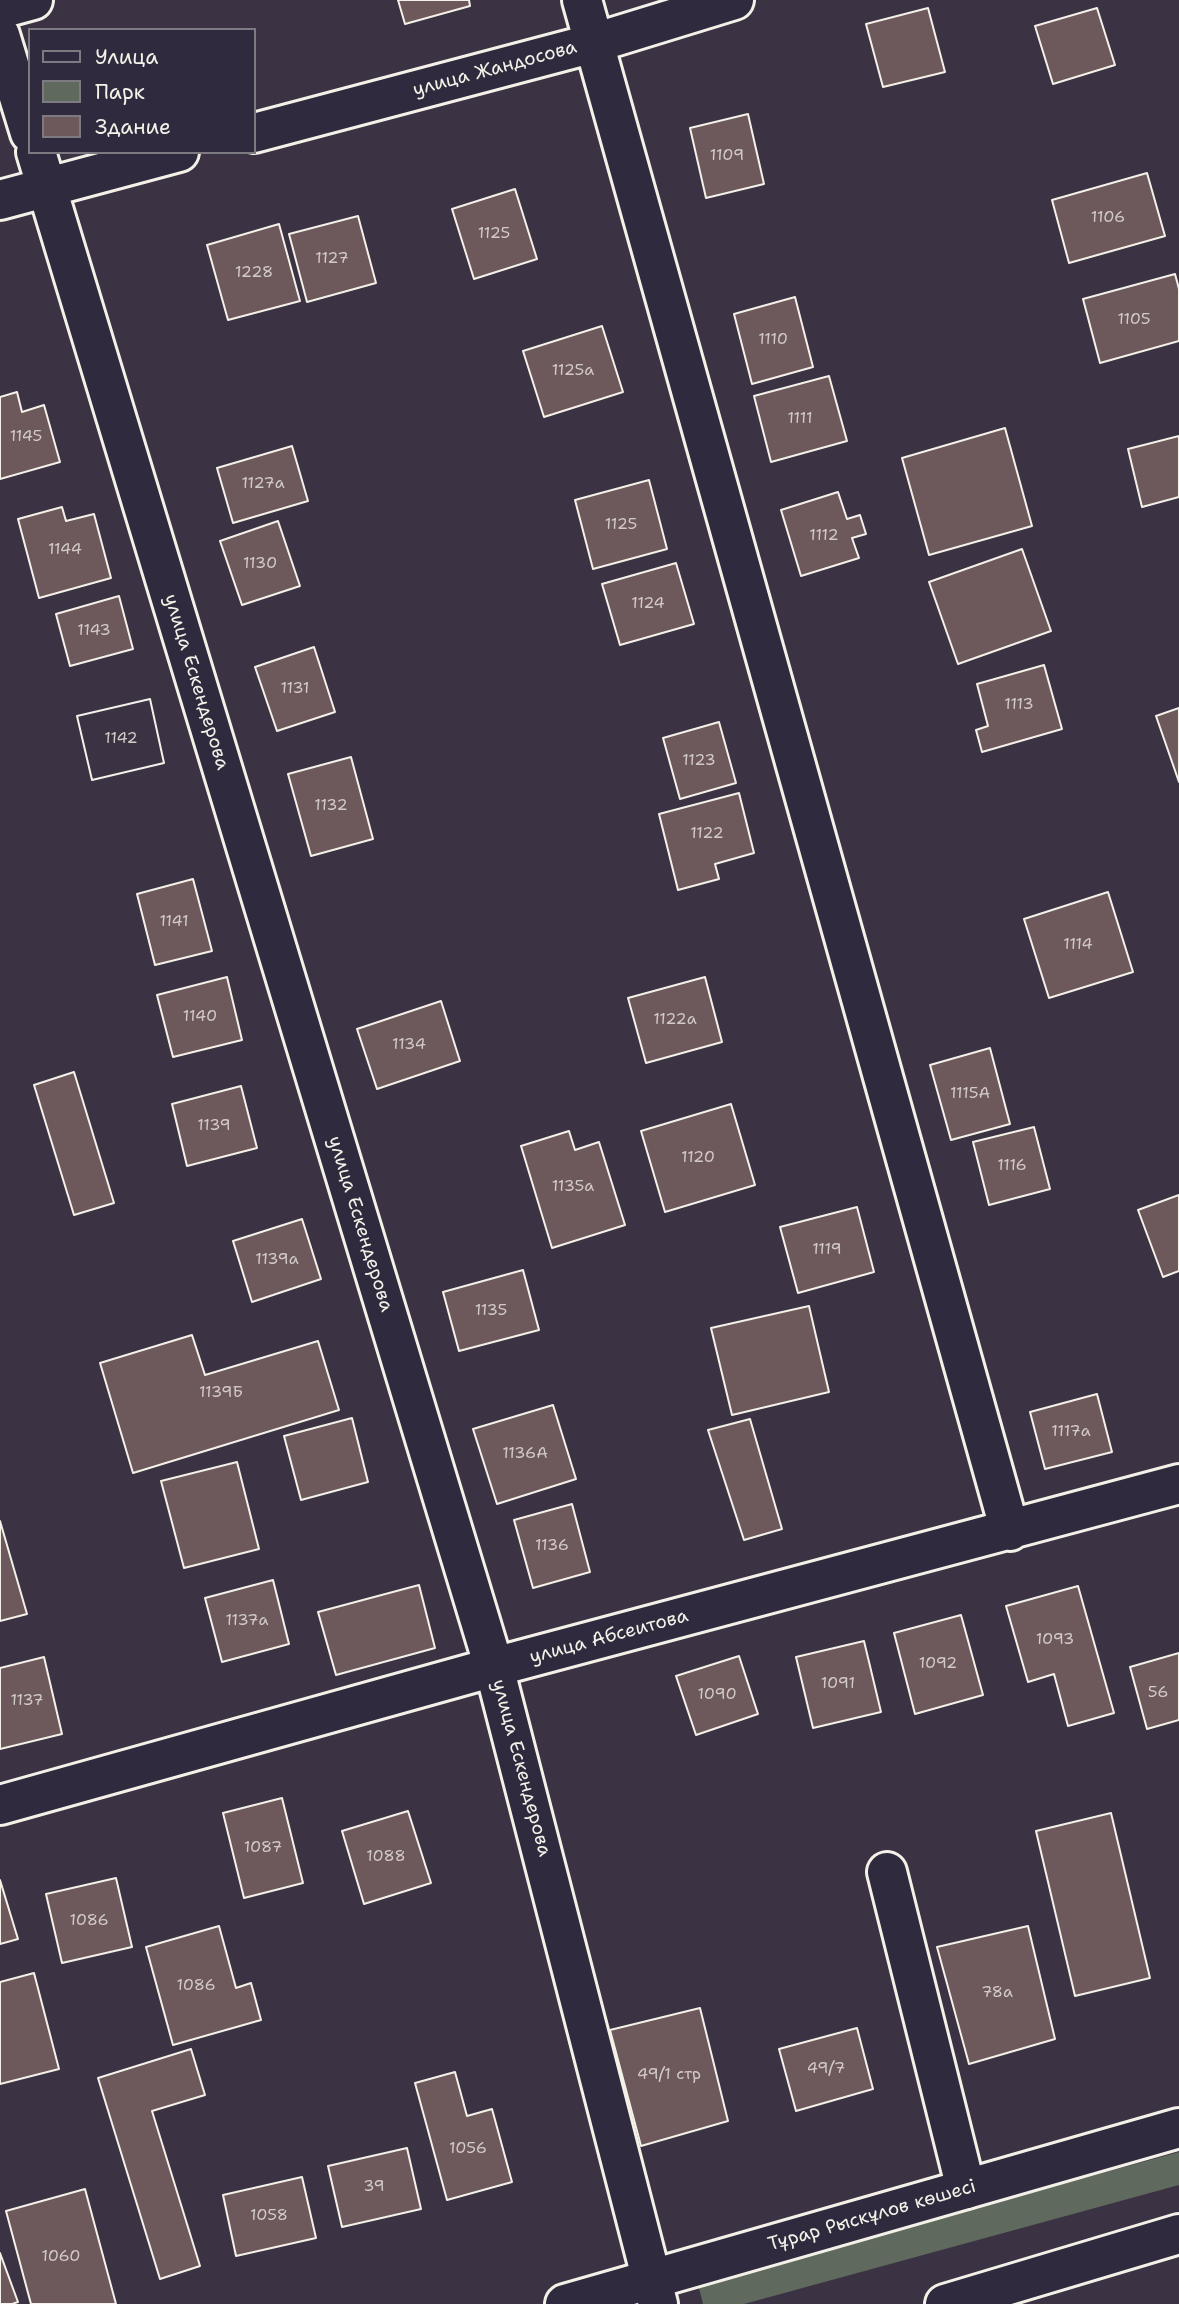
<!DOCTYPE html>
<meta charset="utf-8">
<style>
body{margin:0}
#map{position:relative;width:1179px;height:2304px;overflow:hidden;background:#3b3343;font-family:"Shantell Sans",sans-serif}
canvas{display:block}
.legend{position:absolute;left:28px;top:28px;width:228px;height:126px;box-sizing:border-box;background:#2f2a3d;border:2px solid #7e7a81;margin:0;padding:9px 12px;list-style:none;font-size:21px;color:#f4f1e8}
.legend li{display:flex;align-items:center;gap:14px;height:35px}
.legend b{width:35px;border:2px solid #7e7a81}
</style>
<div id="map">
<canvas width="1179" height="2304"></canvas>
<ul class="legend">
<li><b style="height:9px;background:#2f2a3d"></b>Улица</li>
<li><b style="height:19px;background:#5f695d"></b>Парк</li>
<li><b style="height:19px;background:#6d585b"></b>Здание</li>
</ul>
</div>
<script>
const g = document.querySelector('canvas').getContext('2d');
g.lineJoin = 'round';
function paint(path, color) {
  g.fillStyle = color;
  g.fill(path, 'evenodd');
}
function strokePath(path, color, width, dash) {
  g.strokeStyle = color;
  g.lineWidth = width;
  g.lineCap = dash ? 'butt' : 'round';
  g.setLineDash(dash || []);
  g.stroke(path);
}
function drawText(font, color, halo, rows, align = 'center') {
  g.font = font + ' "Shantell Sans",sans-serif';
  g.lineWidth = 6;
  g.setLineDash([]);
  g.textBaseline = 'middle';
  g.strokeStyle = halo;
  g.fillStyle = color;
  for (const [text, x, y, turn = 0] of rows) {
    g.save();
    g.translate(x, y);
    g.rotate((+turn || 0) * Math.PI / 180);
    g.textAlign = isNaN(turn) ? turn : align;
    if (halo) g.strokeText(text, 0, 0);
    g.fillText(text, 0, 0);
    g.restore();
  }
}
paint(new Path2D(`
 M1179 2152V2185L744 2304H703L698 2284Z`), '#5f695d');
const building = new Path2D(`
 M398 0H469L470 6 405 24Z
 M928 8 945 72 883 87 866 24Z
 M1097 8 1115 65 1053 84 1035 26Z
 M748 114 764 184 706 198 690 128Z
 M1147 173 1165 236 1069 263 1052 200Z
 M515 189 537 259 474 279 452 209Z
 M358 216 376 283 307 302 289 234Z
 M279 224 300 301 228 320 207 245Z
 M1175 274 1179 289V341L1100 363 1083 299Z
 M795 297 813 367 752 384 734 314Z
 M602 326 623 392 544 417 523 351Z
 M829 376 847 441 771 462 754 396Z
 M17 392 22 412 44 405 60 462 0 479V397Z
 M1005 428 1032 526 929 555 902 458Z
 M1179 436V497L1142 507 1128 449Z
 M292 446 308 501 233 523 217 468Z
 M649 480 667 549 593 569 575 500Z
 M838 492 847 519 860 515 866 534 852 538 859 558 801 576 781 510Z
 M62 507 66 521 94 514 111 578 39 598 18 519Z
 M278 521 300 586 242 605 220 541Z
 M1022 549 1051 631 958 664 929 582Z
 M676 563 694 624 620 645 602 584Z
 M119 596 133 649 70 666 56 614Z
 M314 647 335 712 277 731 255 667Z
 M1044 665 1062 729 982 752 976 730 988 726 977 684Z
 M150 699 164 763 92 780 77 716Z
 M150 699 164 763 92 780 77 716Z
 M1179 708V782L1156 716Z
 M719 722 736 783 680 799 663 738Z
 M351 757 373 839 311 856 288 774Z
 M739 793 754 853 715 864 719 879 678 890 659 814Z
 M193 879 212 951 155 965 137 894Z
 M1108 892 1133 972 1049 998 1024 919Z
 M227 977 242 1040 173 1057 157 995Z
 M705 977 722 1042 646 1063 628 998Z
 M441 1001 460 1061 377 1089 357 1029Z
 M990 1048 1010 1124 951 1140 930 1065Z
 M74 1072 114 1203 74 1215 34 1085Z
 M241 1086 257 1148 187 1166 172 1104Z
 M731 1104 755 1185 665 1212 641 1131Z
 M1034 1127 1050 1189 989 1205 973 1142Z
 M569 1131 575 1150 599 1142 625 1225 552 1248 521 1146Z
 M1179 1195V1271L1163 1277 1138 1210Z
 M857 1207 874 1272 798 1293 780 1227Z
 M302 1219 321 1279 252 1302 233 1241Z
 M523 1270 539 1330 459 1351 443 1292Z
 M809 1306 829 1392 732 1415 711 1328Z
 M192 1335 205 1375 318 1341 339 1410 133 1473 100 1363Z
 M1097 1394 1112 1452 1045 1469 1030 1412Z
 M553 1405 576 1479 497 1504 473 1429Z
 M352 1418 368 1482 301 1500 284 1436Z
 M750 1419 782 1529 744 1540 708 1430Z
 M237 1462 259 1549 184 1568 161 1481Z
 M572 1504 590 1572 533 1588 514 1520Z
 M0 1521 27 1614 0 1621Z
 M273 1580 289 1644 222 1662 205 1598Z
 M419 1585 435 1648 336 1675 318 1612Z
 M1078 1586 1114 1713 1068 1726 1054 1674 1028 1682 1006 1606Z
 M961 1615 983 1695 915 1714 894 1633Z
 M864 1641 881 1712 813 1728 796 1657Z
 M1179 1653V1720L1147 1729 1130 1667Z
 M739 1656 758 1714 696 1735 676 1676Z
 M44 1657 62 1734 0 1749V1668Z
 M282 1798 303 1883 244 1898 223 1813Z
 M408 1811 431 1883 364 1904 342 1831Z
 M1111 1813 1150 1978 1075 1996 1036 1831Z
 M116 1878 132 1947 62 1963 46 1894Z
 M0 1880 18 1939 0 1944Z
 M219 1926 236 1988 251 1983 261 2020 173 2045 146 1947Z
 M1028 1926 1055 2039 969 2064 937 1947Z
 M34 1973 59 2069 0 2084V1982Z
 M700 2008 728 2121 641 2146 610 2030Z
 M857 2028 873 2089 796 2111 779 2049Z
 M191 2049 205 2095 152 2111 200 2266 160 2279 98 2078Z
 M455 2072 467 2116 492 2109 512 2182 447 2200 415 2083Z
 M407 2148 421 2209 342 2227 328 2166Z
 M302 2177 316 2238 236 2256 223 2195Z
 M85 2189 116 2304H31L6 2211Z
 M0 2253 18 2302 12 2304H0Z`);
paint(building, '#6d585b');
strokePath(building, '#f4f1e8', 2);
const minor = new Path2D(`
 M582 0 1010 1531
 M0 9 33 0
 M0 35 30 133
 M254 133 594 43 734 0
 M36 152 494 1667 658 2304
 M0 200 179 152
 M0 1805 494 1667 1179 1484
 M887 1872 966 2189`);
const major = new Path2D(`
 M565 2304 1179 2128
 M945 2304 1179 2234`);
strokePath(minor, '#f4f1e8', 44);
strokePath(major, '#f4f1e8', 44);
strokePath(minor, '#2f2a3d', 38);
strokePath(major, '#2f2a3d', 38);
drawText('16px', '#d2cbc5', null, [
 ["1109",727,156],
 ["1106",1108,218],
 ["1125",494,234],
 ["1127",332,259],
 ["1228",254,273],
 ["1105",1134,320],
 ["1110",773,340],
 ["1125а",573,371],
 ["1111",800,419],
 ["1145",26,437],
 ["1127а",263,484],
 ["1125",621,525],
 ["1112",824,536],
 ["1144",65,550],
 ["1130",260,564],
 ["1124",648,604],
 ["1143",94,631],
 ["1131",295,689],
 ["1113",1019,705],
 ["1142",121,739],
 ["1123",699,761],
 ["1132",331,806],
 ["1122",707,834],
 ["1141",174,922],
 ["1114",1078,945],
 ["1140",200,1017],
 ["1122а",675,1020],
 ["1134",409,1045],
 ["1115А",970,1094],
 ["1139",214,1126],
 ["1120",698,1158],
 ["1116",1012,1166],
 ["1135а",573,1187],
 ["1119",827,1250],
 ["1139а",277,1260],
 ["1135",491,1311],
 ["1139Б",221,1393],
 ["1117а",1071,1432],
 ["1136А",525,1454],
 ["1136",552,1546],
 ["1137а",247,1621],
 ["1093",1055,1640],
 ["1092",938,1664],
 ["1091",838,1684],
 ["56",1158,1693],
 ["1090",717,1695],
 ["1137",27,1701],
 ["1087",263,1848],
 ["1088",386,1857],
 ["1086",89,1921],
 ["1086",196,1986],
 ["78а",997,1993],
 ["49/7",826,2069],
 ["49/1 стр",669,2075],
 ["1056",468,2149],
 ["39",374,2187],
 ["1058",269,2216],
 ["1060",61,2257]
]);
drawText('19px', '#f4f1e8', '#2f2a3d', [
 ["улица Жандосова",495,69,-15],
 ["улица Ескендерова",196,682,73],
 ["улица Ескендерова",360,1224,73],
 ["улица Абсеитова",609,1637,-15],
 ["улица Ескендерова",521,1768,75],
 ["Тұрар Рыскұлов көшесі",872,2216,-16]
]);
</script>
